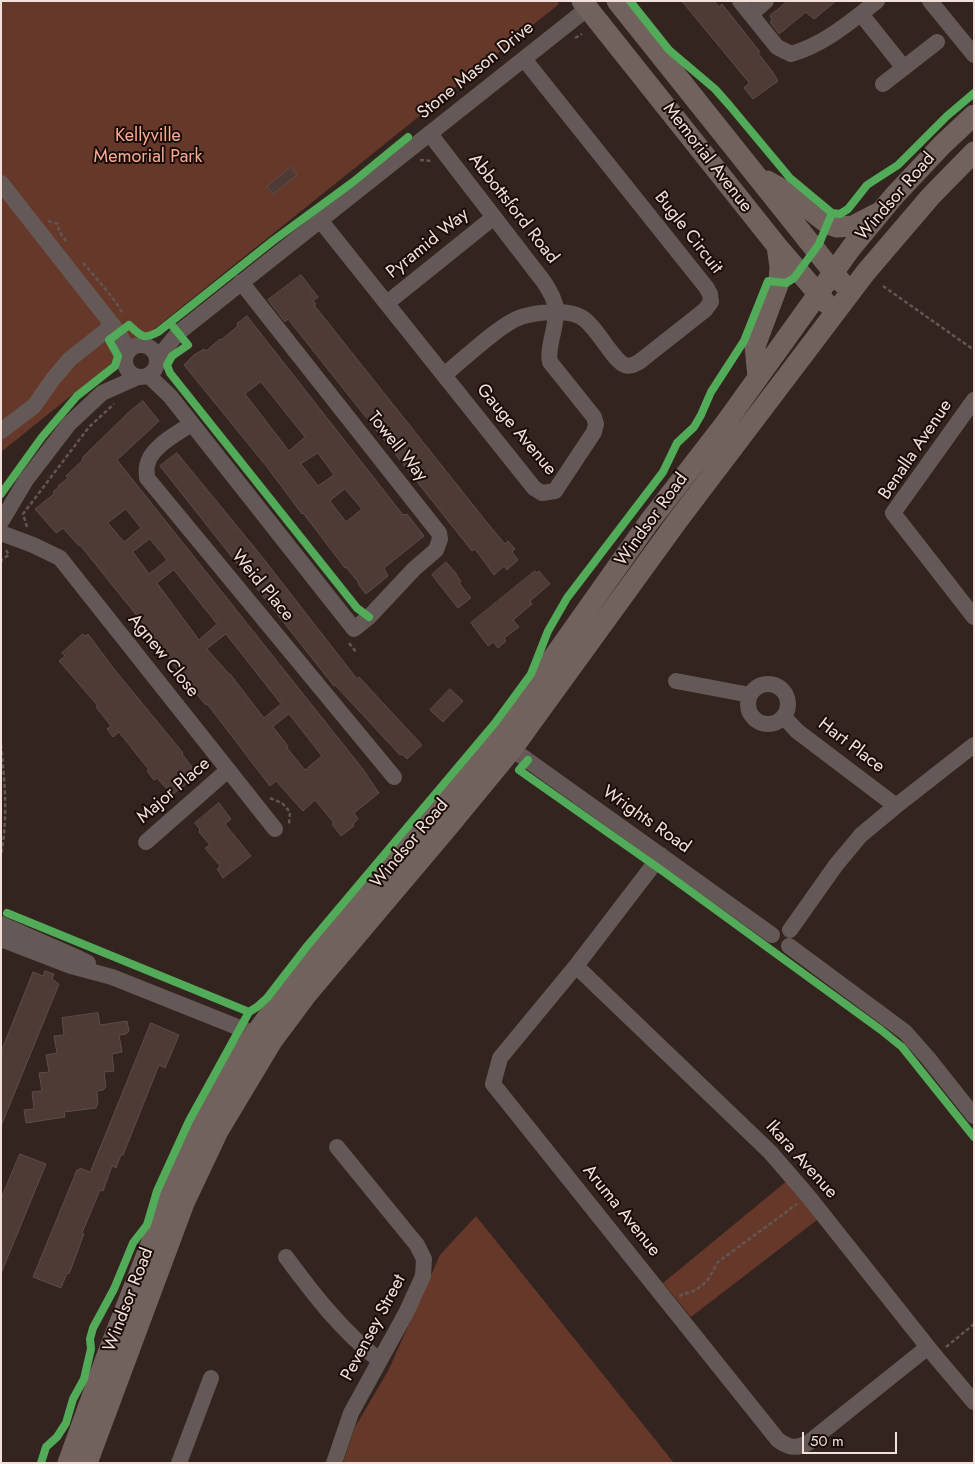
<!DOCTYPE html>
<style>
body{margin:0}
#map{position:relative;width:975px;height:1464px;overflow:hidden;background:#33241f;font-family:Jost,sans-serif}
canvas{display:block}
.frame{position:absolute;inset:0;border:2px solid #f3e0da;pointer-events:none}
.scale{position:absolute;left:802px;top:1432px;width:95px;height:22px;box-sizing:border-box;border:2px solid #f3e0da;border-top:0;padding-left:6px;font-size:15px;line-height:18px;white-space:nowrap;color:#f3e0da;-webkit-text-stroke:4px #190d09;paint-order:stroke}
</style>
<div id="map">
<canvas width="975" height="1464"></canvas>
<div class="frame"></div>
<div class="scale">50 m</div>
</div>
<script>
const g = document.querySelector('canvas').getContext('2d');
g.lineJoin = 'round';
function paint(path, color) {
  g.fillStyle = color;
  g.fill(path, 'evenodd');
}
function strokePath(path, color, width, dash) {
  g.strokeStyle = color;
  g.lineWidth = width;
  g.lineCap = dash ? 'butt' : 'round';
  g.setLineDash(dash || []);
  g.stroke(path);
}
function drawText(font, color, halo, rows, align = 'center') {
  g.font = font + ' Jost,sans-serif';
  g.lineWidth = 4;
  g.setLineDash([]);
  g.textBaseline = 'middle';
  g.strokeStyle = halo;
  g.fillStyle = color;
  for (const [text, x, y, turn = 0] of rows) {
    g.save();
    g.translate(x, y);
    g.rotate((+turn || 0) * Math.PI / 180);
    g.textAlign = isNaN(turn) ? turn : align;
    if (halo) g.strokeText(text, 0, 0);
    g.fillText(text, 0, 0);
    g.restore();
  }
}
paint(new Path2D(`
 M1 1H557L559 4 1 452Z
 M788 1180 817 1220 691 1317 663 1283Z
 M476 1216 674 1463H343L355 1427 388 1371 440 1255Z`), '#66382a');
const building = new Path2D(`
 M682 1H714L719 7 722 4 760 52 758 53 772 71 778 81 753 99 744 88 749 83Z
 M788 1H836L814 19 806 12 779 34 770 22 772 20 770 16Z
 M291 167 297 175 273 194 267 187Z
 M301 275 318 297 313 301 316 304 314 305 489 525 505 544 508 541 515 549 512 552 518 560 507 570 504 566 494 575 475 549 472 551 288 319 285 322 268 300Z
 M247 316 403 515 407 514 424 536 384 568 388 576 366 594 358 584 359 583 346 567 345 568 303 513 302 514 267 467 184 365 194 355 204 349 206 351 220 339 221 340 238 326 237 324ZM261 382 305 437 289 451 245 394ZM318 453 334 475 318 486 301 464ZM345 489 362 509 346 522 330 501Z
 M143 401 159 421 117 460 362 768 379 793 354 813 358 819 353 824 354 826 341 836 332 824 334 823 315 800 303 811 276 781 270 786 208 705 205 704 188 684 165 653 166 652 80 545 79 546 63 528 56 533 35 509 54 494 53 492 59 487 58 486 68 478 66 476 82 461 83 457 129 412ZM126 509 141 528 124 542 108 523ZM150 539 167 560 149 574 133 552ZM174 570 217 624 199 640 157 583ZM226 634 281 704 264 718 230 674H229L207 649ZM289 714 322 756 305 770 287 748 288 746 273 727Z
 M177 453 259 553 357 679 359 677 422 745 407 759 402 754 400 755 335 685 334 686 160 466Z
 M446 562 455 572 461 582 459 583 471 598 458 608 432 575Z
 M535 571 537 573 539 571 550 584 530 601 532 604 513 620 519 627 504 638 506 641 498 648 493 642 488 646 471 623Z
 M83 634 85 636 88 634 114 669 183 753 182 754 198 775 173 794 168 787 166 788 157 778 154 780 147 771 149 770 119 732 113 737 107 729 111 726 96 707 98 706 59 661 65 656 62 653Z
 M450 689 463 701 443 722 430 710Z
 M219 803 231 819 225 824 251 856 223 878 217 869 220 866 205 848 210 845 199 832 200 830 195 823Z
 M45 971 54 974 52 979 59 984 1 1126V1052L33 972 43 976Z
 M98 1013 100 1025 127 1021 129 1031 126 1034 119 1035 122 1052 112 1054 114 1071 104 1072 106 1087 103 1090 97 1091 98 1103 96 1108 64 1112 65 1117 26 1123 24 1110 34 1109 32 1092 42 1091 39 1073 49 1072 46 1055 57 1053 54 1036 64 1035 62 1018Z
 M151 1023 179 1035 165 1068 159 1065 123 1155H121L116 1168 112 1166 103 1191 100 1190 82 1233 84 1234 69 1274 67 1273 61 1288 33 1277 77 1170H79L80 1168 90 1172Z
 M20 1154 46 1164 2 1271 1 1199Z`);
paint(building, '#4e3b35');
strokePath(building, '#5b4d49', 1);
strokePath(new Path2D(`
 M575 38 582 34
 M420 160 432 161
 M48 221 58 224 59 231 66 241
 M83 263C91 272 122 307 123 315
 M883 286 974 350
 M27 527 23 514 89 427 114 404
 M1 562 2 559 9 555 6 550
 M349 643 356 652
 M1 745C5 782 8 819 1 855
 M270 798 282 803 290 812 289 824
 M679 1296 696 1290 707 1281 718 1262 797 1204
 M946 1347 974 1324`), '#615653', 2.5, [4, 2.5]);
strokePath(new Path2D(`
 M740 1 777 47 791 54C825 44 850 22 877 1
 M930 1 974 55
 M751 14 766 1
 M861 14 904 68
 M883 84 937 42
 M1 183 118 332 128 350
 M320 220 534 488 542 493 555 491 594 432 596 424 594 417 550 362C548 355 550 349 551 342 557 313 561 308 544 282L430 134
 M387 303 494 217
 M125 361a16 16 0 1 1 32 0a16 16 0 1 1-32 0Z
 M157 359 178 333 588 8
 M148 375 170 396 354 629 369 617 414 569 436 550 440 539 439 533 241 282
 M444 375C463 360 500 324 521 317 537 312 566 309 581 317 597 326 612 360 625 365 630 367 635 364 639 362L705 310 711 302 710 294 706 287 524 59
 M974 400 893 513 974 617
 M191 424C177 434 150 447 147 466 146 469 147 474 147 478L394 777
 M1 431 34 406 53 379 70 359 113 325
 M1 522 26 480 69 424 102 393 138 377
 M1 533 33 545 60 558 275 829
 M676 681 750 695
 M748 704a20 20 0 1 1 40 0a20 20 0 1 1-40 0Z
 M784 717 797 731 896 806
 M502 742 772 935
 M146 842 228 770
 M661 855 576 966 500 1058 493 1084 778 1440C789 1448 796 1449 808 1443L928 1347
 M1 924 74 956 88 963
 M790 930 836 865 861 835 896 806 974 745
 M1 939 71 966 112 977 265 1038
 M789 946 905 1032 928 1058 974 1116
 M576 966 770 1152 808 1196 935 1356 974 1402
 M286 1257C314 1295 342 1331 379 1360
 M179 1463 211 1378
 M334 1463 351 1413 406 1313 423 1276 424 1259 417 1245 337 1147`), '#645956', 16);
strokePath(new Path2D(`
 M582 1 777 246 826 303
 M617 1 842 283
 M767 181 787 192 828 224 837 227 853 226 876 214
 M758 377 755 346 779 282 780 267 777 246
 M68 1463 106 1358 169 1198 202 1124 243 1051 289 988 425 827 497 737 649 522 724 425 851 248 894 196 942 145 974 115
 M87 1463 184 1203 218 1131 272 1041 307 994 448 827 512 749 678 520 866 272 931 196 974 152`), '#71625d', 21);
strokePath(new Path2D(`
 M630 1 669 50 715 89 730 106 790 178 832 213
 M170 323 188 345 172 356 167 365 170 373 357 608 369 617
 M1 494 42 437 77 396 115 366 118 356 109 340 129 325C141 336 143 340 158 332L274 240 353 182 408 137
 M528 760 519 770 664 872 881 1030 902 1047 974 1137
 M7 913 249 1012
 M41 1463 46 1447 57 1437 66 1423 73 1399 84 1379 91 1349 90 1339 93 1328 114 1289 133 1243 147 1225 157 1191 189 1121 249 1012 257 1007 267 998 308 945 495 723 531 674 548 631 567 598 663 472 677 443 694 427 701 415 711 392 744 341 768 281 786 283 794 278 819 244 832 213 840 214 848 209 867 185 898 165 947 116 974 93`), '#51ab58', 8);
drawText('18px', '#f3e0da', '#190d09', [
 ["Stone Mason Drive",476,71,-39],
 ["Memorial Avenue",707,158,52],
 ["Windsor Road",896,197,-49],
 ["Abbottsford Road",513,209,52],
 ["Bugle Circuit",688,233,52],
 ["Pyramid Way",428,244,-39],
 ["Gauge Avenue",516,430,50],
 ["Towell Way",397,447,51],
 ["Benalla Avenue",916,450,-56],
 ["Windsor Road",652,520,-54],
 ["Weid Place",262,586,50],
 ["Agnew Close",163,656,51],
 ["Hart Place",851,746,37],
 ["Major Place",174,791,-41],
 ["Wrights Road",646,820,35],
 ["Windsor Road",410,844,-50],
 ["Ikara Avenue",801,1160,48],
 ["Aruma Avenue",621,1211,51],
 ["Windsor Road",129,1300,-69],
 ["Pevensey Street",374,1328,-62]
]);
drawText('18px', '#fcab93', '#190d09', [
 ["Kellyville",148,137],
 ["Memorial Park",148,158]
]);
</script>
